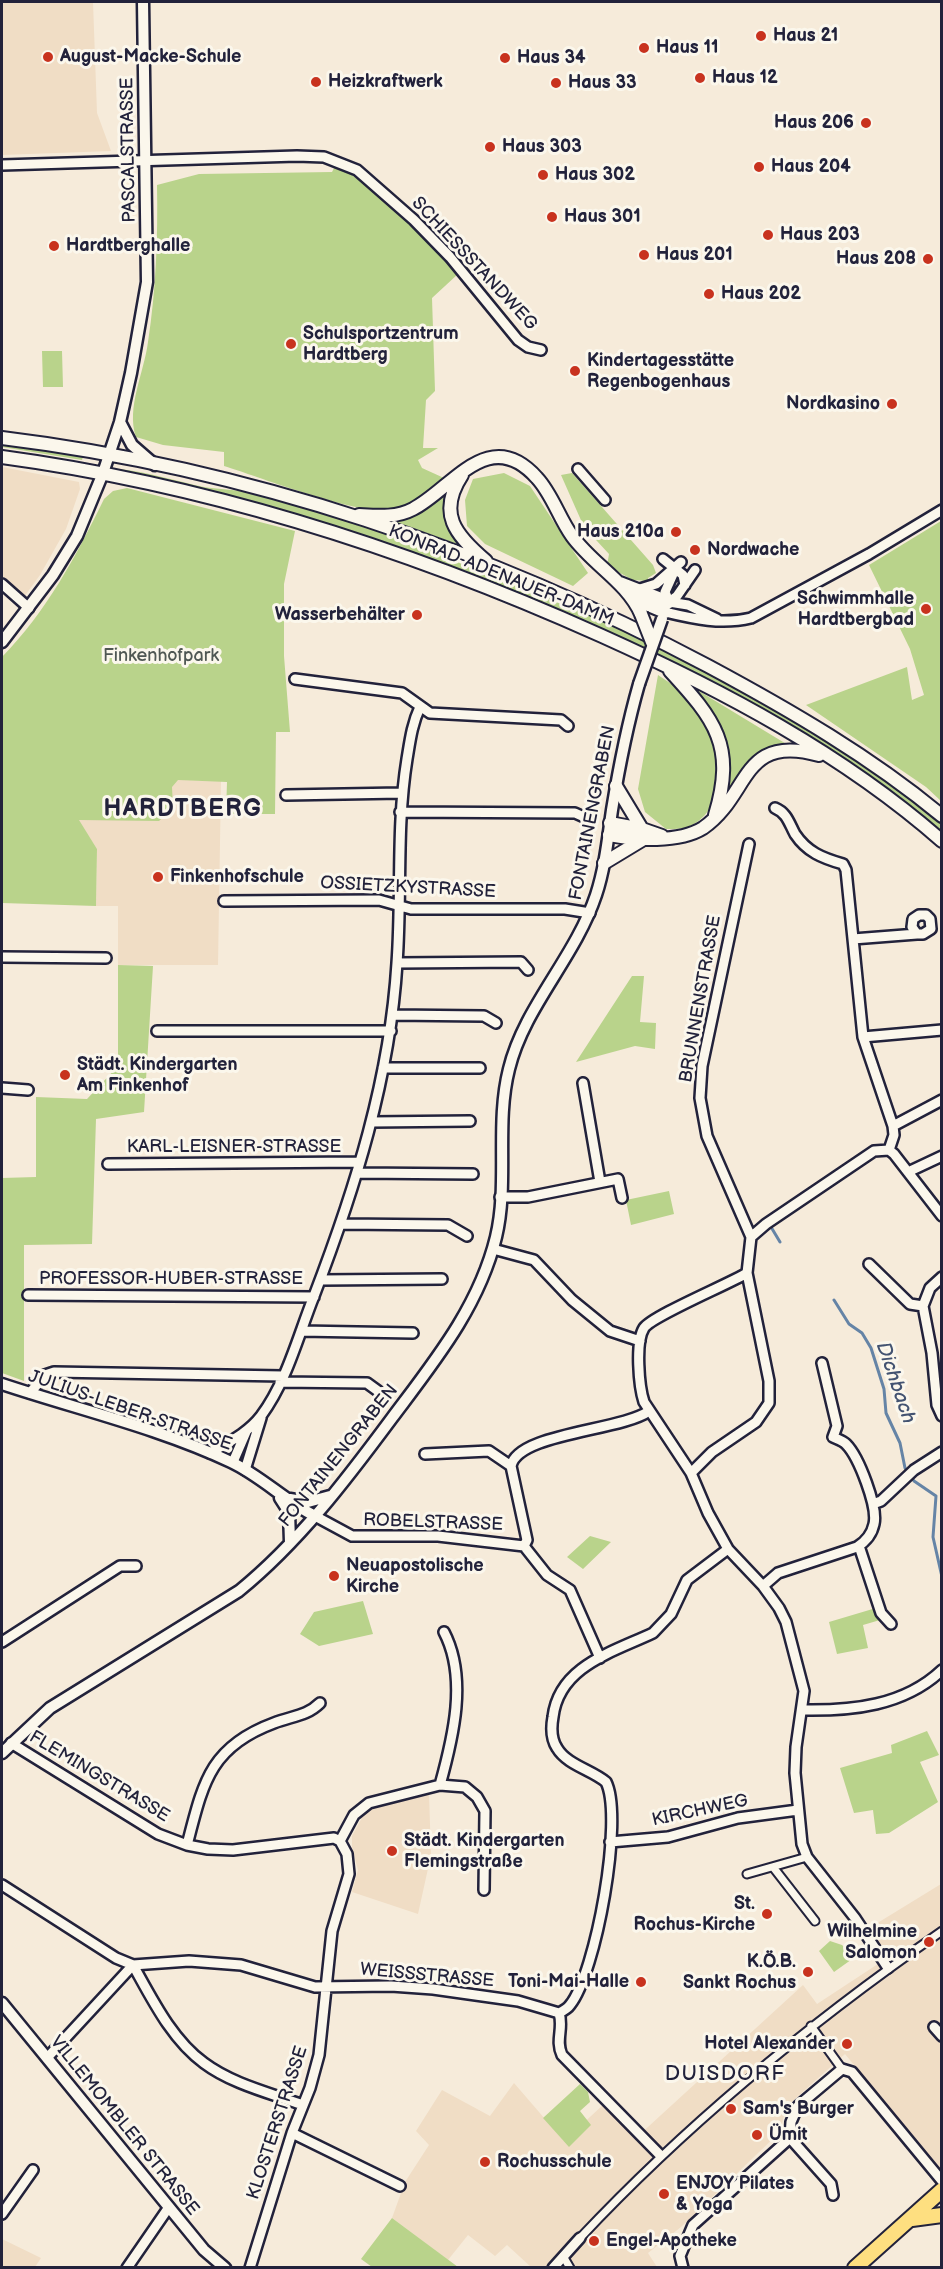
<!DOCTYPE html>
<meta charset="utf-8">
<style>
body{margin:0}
#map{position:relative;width:943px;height:2269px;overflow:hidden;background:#f6ebda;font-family:"Balsamiq Sans",sans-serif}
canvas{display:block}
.frame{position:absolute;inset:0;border:3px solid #22223b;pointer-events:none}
</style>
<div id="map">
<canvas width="943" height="2269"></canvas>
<div class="frame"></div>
</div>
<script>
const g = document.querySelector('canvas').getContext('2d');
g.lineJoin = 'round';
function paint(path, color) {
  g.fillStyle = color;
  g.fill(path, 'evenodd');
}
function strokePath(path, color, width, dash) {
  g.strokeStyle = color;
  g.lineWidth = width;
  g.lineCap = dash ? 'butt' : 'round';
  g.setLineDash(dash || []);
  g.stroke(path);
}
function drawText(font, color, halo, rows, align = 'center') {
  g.font = font + ' "Balsamiq Sans",sans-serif';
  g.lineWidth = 6;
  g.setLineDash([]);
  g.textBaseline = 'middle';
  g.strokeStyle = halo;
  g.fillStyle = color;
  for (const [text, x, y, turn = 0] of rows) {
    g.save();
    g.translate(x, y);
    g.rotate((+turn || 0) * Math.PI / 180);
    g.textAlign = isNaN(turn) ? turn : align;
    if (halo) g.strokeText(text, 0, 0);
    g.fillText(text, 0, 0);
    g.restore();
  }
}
paint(new Path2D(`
 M2 2H93L97 113 111 151 2 155Z
 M2 467 79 482 80 489 66 529 40 575 24 597 2 578Z
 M115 778 221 781 218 965H118V906H96L97 849 78 820Z
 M429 1794 431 1855 418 1914 352 1892 358 1870 352 1847V1836L365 1812 380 1805Z
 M941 1884V2171L845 2054 786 2107 780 2132 681 2227 648 2253 657 2267H531L507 2245 495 2256 468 2235 448 2260 392 2218 405 2182 429 2145 416 2131 442 2090 490 2116 514 2083 564 2141 604 2104 637 2137 803 1985 817 2004 884 1960 866 1930Z
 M2 2239 41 2258 35 2267H2Z`), '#f0ddc5');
paint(new Path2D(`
 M335 166C372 181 431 243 458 274L432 298 435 391 426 400 423 448H438L418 460 422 468 444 478C430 492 415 506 394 510 362 517 260 477 224 466V452L163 445 136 437C126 408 144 373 148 342 156 290 158 238 157 185L199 174 332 172Z
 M42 351H62L63 387H43Z
 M2 443 80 455 83 457 82 460 2 447Z
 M120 469C148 472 176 481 204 487 217 489 231 489 244 492 482 551 732 664 928 811L941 823V833C874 776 810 739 733 697 543 591 339 518 126 473Z
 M504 473 530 486 588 573 573 586 485 544 467 526 465 500 473 479Z
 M572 473 653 565 656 573 648 578V581L633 580 607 566 609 554 584 527 561 475Z
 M127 488 295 531 284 584V656L290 732H276L275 814H226L227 782 178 780 172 787 173 808 159 821 79 820 97 849 96 906 2 903V657C47 611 76 556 104 499L113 491Z
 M449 488C442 511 446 526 460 545L390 520Z
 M941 521V801L926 787 806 705 907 667 912 700 924 695 910 649 869 565Z
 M658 675C673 685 688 695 700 710 723 740 732 809 688 827 682 829 673 829 666 829L645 812 638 789Z
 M689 685 788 745 779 747 726 798C734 744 727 722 689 685Z
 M118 965 153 966 144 1112 96 1119 92 1244 24 1245V1381L2 1373V1178L36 1177V1097L87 1099 118 1066Z
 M632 976H644L640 1022 656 1023 655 1049 635 1046 576 1062Z
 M669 1191 674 1214 631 1225 626 1200Z
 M590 1536 611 1542 583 1569 567 1557Z
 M363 1601 373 1634 319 1646 300 1634 314 1612Z
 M876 1608 880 1620 863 1625 868 1648 837 1654 829 1622Z
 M927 1731 939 1755 920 1762 938 1802 889 1833 876 1834 873 1810 854 1813 840 1768 892 1753 891 1745Z
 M830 1941 842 1945 855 1957 834 1972 819 1951Z
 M580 2084 588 2092 590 2102 580 2111 591 2125 569 2147 543 2118Z
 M392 2218 458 2267H372L361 2259Z`), '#b9d38b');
strokePath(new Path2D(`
 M771 1227 780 1242
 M834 1300 849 1324 862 1333 871 1348 884 1389 886 1413 900 1443 905 1468 914 1481 936 1496 933 1537 942 1577`), '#6584a6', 3);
const pedestrian = new Path2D(`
 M773 1867 815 1921
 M747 1874 807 1857
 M811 2026 842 2069
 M580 2238C689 2122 811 2022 942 1931
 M563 2256 570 2268`);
const minor = new Path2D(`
 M2 165 297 156 324 157 357 170 414 220 450 257 518 340 528 347 541 350
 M578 469 605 500
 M663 559 683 575 685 585
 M2 584 29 608
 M640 589 656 584 681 562
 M669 602 688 605 717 619
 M669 602 665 592 674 572
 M669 602 677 596 695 570
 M665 612C694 619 722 625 751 618L869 554 942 510
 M295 679 402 693 430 713 561 720 568 726
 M286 795 401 793
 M775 808C787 813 789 823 795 834 807 852 822 858 843 864L846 870 863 1037 893 1126 894 1135 889 1150 894 1154 942 1216
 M400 812 575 813 586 818
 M224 901 379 900 411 909H565L590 913
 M853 939 917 934 912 927 913 919 919 915H926L930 919 931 929 923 934H917
 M2 957 106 958
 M397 963 521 962 528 970
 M392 1015 484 1016 496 1023
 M157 1031H391
 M863 1037 942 1030
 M383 1068H480
 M583 1083 600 1182
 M2 1088 28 1090
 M371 1122 470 1121
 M893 1126 942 1100
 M108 1164 360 1162
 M908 1172 942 1156
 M358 1173 473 1174
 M500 1197H528L618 1179 622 1198
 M341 1224 448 1225 467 1236
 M751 1237 766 1224 874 1151 889 1150
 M493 1249 534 1260 572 1300 610 1331 640 1341
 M869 1264 910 1304 923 1306
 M747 1273C729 1284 652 1316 644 1328 635 1342 639 1387 644 1402L691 1473 708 1513 728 1549 763 1586 779 1608 786 1622 804 1691 796 1747 795 1773 802 1844 807 1857 855 1918 888 1968
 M942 1277 930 1288 923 1306 932 1353 937 1405 942 1416
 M321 1280 442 1279
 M28 1295 314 1297
 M301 1331 413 1333
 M280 1382 367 1383 378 1391
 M30 1393 45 1375 54 1372 283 1376
 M210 1453C229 1442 248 1433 261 1416 287 1381 298 1336 314 1296 355 1189 390 1078 397 963 402 895 396 827 407 759 410 741 412 724 420 707
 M425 1454 489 1451 511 1466
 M233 1462 246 1432
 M245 1470 261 1418
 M691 1473 712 1452 756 1422 769 1403V1381L747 1273 751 1237 707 1136 700 1098 702 1066 749 844
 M873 1504 881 1501 914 1470 942 1452
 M315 1516 352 1536H438L524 1546 547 1575 570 1590 600 1658
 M524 1546 527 1540 511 1466C518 1433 621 1431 649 1411
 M859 1546 881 1613 891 1624
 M763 1586 778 1573 857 1547C865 1542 872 1534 874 1524 878 1507 859 1457 846 1444 843 1441 837 1439 833 1437L837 1426 822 1363
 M2 1642 120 1566H136
 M802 1710C852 1711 904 1706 942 1670
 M11 1743 158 1834 187 1845 208 1849 233 1850 334 1838 340 1841 347 1854 349 1874 332 1931 319 2055 310 2088 292 2133 250 2268
 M440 1785C453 1738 468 1678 444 1632
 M340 1841 354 1815 369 1803 440 1785 465 1787 477 1797 485 1811 484 1890
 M610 1842 668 1837 738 1818 798 1810
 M187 1845C203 1784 209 1747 274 1723 292 1716 307 1716 320 1703
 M2 1885 116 1958 133 1965 189 1961 241 1965 315 1987 391 1986 433 1989 518 2001 559 2013
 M133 1965C152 1999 172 2040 204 2063 232 2084 270 2093 303 2105
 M559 2013C563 2011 568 2008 570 2005 596 1973 624 1818 606 1782 592 1770 567 1765 557 1748 551 1739 551 1728 553 1717 559 1666 613 1652 653 1633L671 1614 687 1580 728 1549
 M559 2013C564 2028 555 2040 562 2055L660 2155
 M934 2027 942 2036
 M47 2058 133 1965
 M292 2133 400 2186
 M790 2138 831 2184 833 2195
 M2 2214 33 2170
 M127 2268 169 2207
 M553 2268 580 2238
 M683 2268 680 2256 693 2225 790 2138 791 2122 798 2106 842 2069 852 2072 942 2181`);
const tertiary = new Path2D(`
 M120 422 132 445 155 465
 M2 642 53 575 77 536 103 473 120 422 131 373 147 282 143 2
 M2 1384C77 1409 159 1428 231 1462 261 1476 285 1501 315 1516
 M280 1498 289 1512 290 1542
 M290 1499 308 1502 330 1496
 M2 1753 50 1708 239 1591C299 1542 346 1480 392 1418 434 1362 479 1307 496 1237 509 1183 495 1124 509 1069 524 1007 575 958 596 895 605 868 608 838 612 810 619 767 627 726 639 684
 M2 2003 204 2250 225 2268`);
const secondary = new Path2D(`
 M2 438C248 468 489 550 708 666 790 710 871 757 942 816
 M2 457C210 485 411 550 602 636 722 690 843 754 942 841
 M462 475C437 513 455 535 486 561
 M359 515C377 516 396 518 413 509 452 489 489 424 537 478 552 494 559 518 572 536 593 565 627 582 641 614
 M620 583 669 602
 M634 599 665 612
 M670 671C715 720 736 746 715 815
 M616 786 642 829
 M610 823 642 829 662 836
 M609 835C635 840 679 843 703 828 751 795 740 733 819 755
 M604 863 642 840`);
const primary = new Path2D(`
 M912 2219 942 2215
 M855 2268 942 2190`);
strokePath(pedestrian, '#22223b', 11);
strokePath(minor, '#22223b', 14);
strokePath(tertiary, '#22223b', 15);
strokePath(secondary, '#22223b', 16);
strokePath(primary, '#22223b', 18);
strokePath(pedestrian, '#fbf7ec', 7);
strokePath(minor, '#fbf7ec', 9);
strokePath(tertiary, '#fbf7ec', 10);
strokePath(secondary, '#fbf7ec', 12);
strokePath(primary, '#fedf80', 14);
const tertiaryBridge = new Path2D(`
 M639 684 662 619`);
const secondaryBridge = new Path2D(`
 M641 614 652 642`);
strokePath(tertiaryBridge, '#22223b', 15, []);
strokePath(secondaryBridge, '#22223b', 16, []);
strokePath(tertiaryBridge, '#fbf7ec', 10);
strokePath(secondaryBridge, '#fbf7ec', 12);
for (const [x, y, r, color] of [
 [761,36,6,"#c8321e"],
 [644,48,6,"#c8321e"],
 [48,57,6,"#c8321e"],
 [505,58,6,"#c8321e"],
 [700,78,6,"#c8321e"],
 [316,82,6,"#c8321e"],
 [556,83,6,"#c8321e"],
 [866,123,6,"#c8321e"],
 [490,147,6,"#c8321e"],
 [759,167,6,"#c8321e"],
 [543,175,6,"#c8321e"],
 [552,217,6,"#c8321e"],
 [768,235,6,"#c8321e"],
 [54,246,6,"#c8321e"],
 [644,255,6,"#c8321e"],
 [928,259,6,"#c8321e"],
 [709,294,6,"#c8321e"],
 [291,344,6,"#c8321e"],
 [575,371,6,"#c8321e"],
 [892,404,6,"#c8321e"],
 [676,532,6,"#c8321e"],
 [695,550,6,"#c8321e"],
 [926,609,6,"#c8321e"],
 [417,615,6,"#c8321e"],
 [158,877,6,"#c8321e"],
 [65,1075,6,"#c8321e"],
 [334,1576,6,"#c8321e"],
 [392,1851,6,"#c8321e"],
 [767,1914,6,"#c8321e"],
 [929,1942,6,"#c8321e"],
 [808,1972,6,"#c8321e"],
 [641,1982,6,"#c8321e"],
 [847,2044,6,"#c8321e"],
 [731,2109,6,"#c8321e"],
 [757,2135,6,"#c8321e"],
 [485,2162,6,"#c8321e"],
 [664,2194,6,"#c8321e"],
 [594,2241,6,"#c8321e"]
]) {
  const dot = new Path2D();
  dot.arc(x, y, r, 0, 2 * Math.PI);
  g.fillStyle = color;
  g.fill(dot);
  strokePath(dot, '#fbf7ec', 2);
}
drawText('bold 18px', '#22223b', '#fbf7ec', [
 ["Haus 21",773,36],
 ["Haus 11",656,48],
 ["August-Macke-Schule",60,57],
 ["Haus 34",517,58],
 ["Haus 12",712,78],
 ["Heizkraftwerk",328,82],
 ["Haus 33",568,83],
 ["Haus 206",854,123,"right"],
 ["Haus 303",502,147],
 ["Haus 204",771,167],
 ["Haus 302",555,175],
 ["Haus 301",564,217],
 ["Haus 203",780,235],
 ["Hardtberghalle",66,246],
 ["Haus 201",656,255],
 ["Haus 208",916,259,"right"],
 ["Haus 202",721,294],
 ["Schulsportzentrum",303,334],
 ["Hardtberg",303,355],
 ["Kindertagesstätte",587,361],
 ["Regenbogenhaus",587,382],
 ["Nordkasino",880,404,"right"],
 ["Haus 210a",664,532,"right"],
 ["Nordwache",707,550],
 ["Schwimmhalle",914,599,"right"],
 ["Hardtbergbad",914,620,"right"],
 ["Wasserbehälter",405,615,"right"],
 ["Finkenhofschule",170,877],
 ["Städt. Kindergarten",77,1065],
 ["Am Finkenhof",77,1086],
 ["Neuapostolische",346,1566],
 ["Kirche",346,1587],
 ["Städt. Kindergarten",404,1841],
 ["Flemingstraße",404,1862],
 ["St.",755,1904,"right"],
 ["Rochus-Kirche",755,1925,"right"],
 ["Wilhelmine",917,1932,"right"],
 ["Salomon",917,1953,"right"],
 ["K.Ö.B.",796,1962,"right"],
 ["Sankt Rochus",796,1983,"right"],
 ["Toni-Mai-Halle",629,1982,"right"],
 ["Hotel Alexander",835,2044,"right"],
 ["Sam's Burger",743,2109],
 ["Ümit",769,2135],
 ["Rochusschule",497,2162],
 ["ENJOY Pilates",676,2184],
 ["& Yoga",676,2205],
 ["Engel-Apotheke",606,2241]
], 'left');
drawText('18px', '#22223b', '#fbf7ec', [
 ["PASCALSTRASSE",129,150,-91],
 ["SCHIESSSTANDWEG",474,264,47],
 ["KONRAD-ADENAUER-DAMM",501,576,22],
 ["FONTAINENGRABEN",593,813,-79],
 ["OSSIETZKYSTRASSE",408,888,3],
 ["BRUNNENSTRASSE",701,999,-80],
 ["KARL-LEISNER-STRASSE",234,1147],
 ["PROFESSOR-HUBER-STRASSE",171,1279],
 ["JULIUS-LEBER-STRASSE",130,1411,19],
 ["FONTAINENGRABEN",339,1456,-51],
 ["ROBELSTRASSE",433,1523,2],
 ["FLEMINGSTRASSE",99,1777,31],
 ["KIRCHWEG",700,1811,-12],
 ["WEISSSTRASSE",427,1976,5],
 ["KLOSTERSTRASSE",278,2123,-72],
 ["VILLEMOMBLER STRASSE",124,2126,51]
]);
drawText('18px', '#4f5753', '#fbf7ec', [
 ["Finkenhofpark",161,656]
]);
drawText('italic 20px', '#435371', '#fbf7ec', [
 ["Dichbach",895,1383,71]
]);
g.letterSpacing = '1.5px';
drawText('21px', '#22223b', '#fbf7ec', [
 ["DUISDORF",725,2075]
]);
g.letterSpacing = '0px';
g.letterSpacing = '1.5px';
drawText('bold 24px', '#22223b', '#fbf7ec', [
 ["HARDTBERG",183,810]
]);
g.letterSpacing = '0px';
</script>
